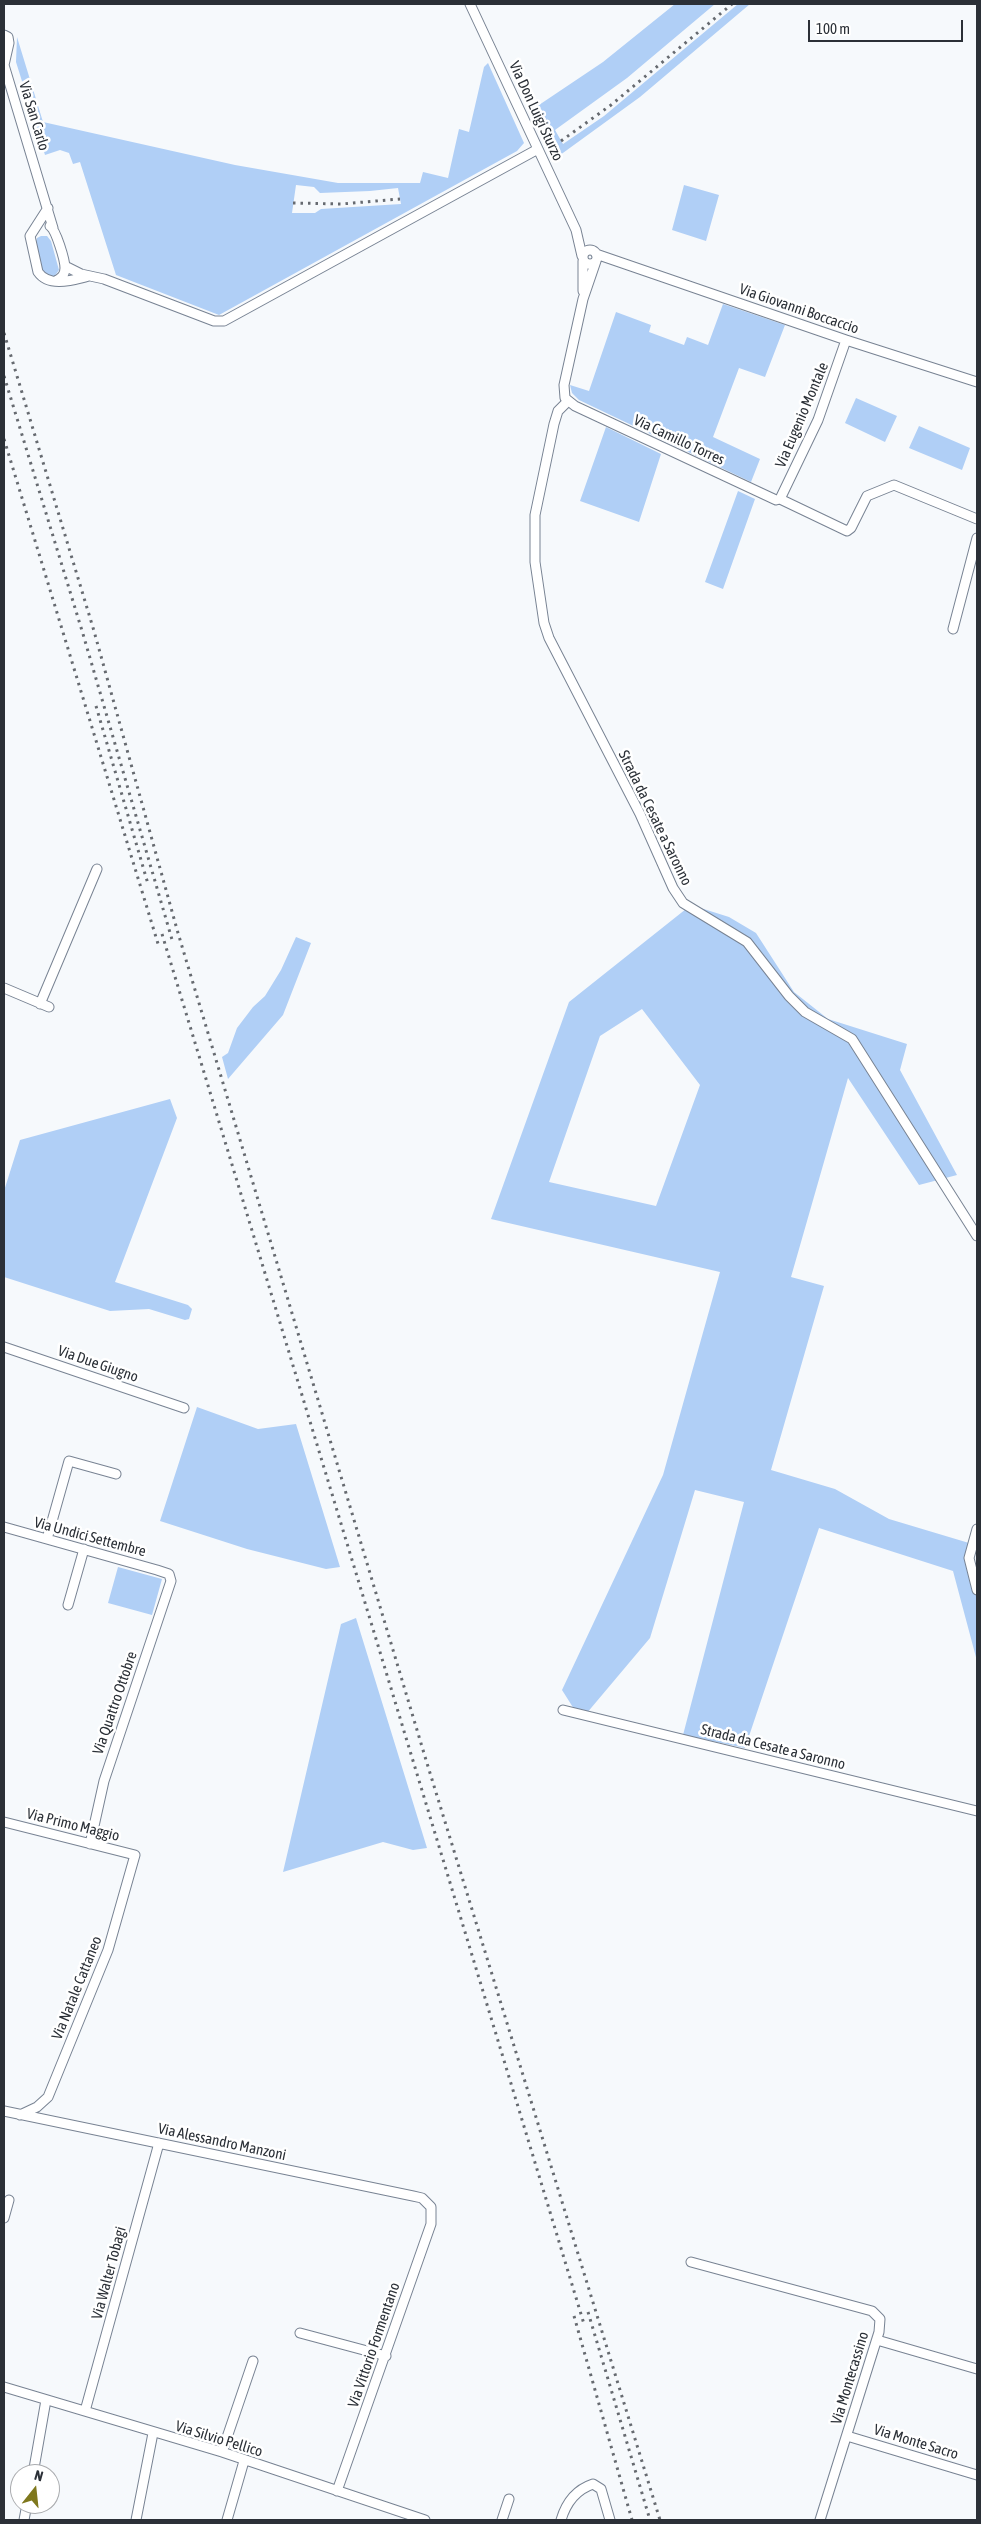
<!DOCTYPE html>
<style>
body{margin:0}
#map{position:relative;width:981px;height:2524px;overflow:hidden;background:#f6f9fc;font-family:"Asap Condensed",sans-serif}
canvas{display:block}
.frame{position:absolute;inset:0;border:5px solid #2b3037;pointer-events:none}
.north{position:absolute;left:10px;top:2464px;width:50px;height:50px;box-sizing:border-box;background:#fff;border:1px solid #aaacaf;border-radius:50%;rotate:16deg;font-size:14px;font-weight:700;line-height:20px;text-align:center;color:#2b3037}
.north::after{content:'';display:block;margin:auto;width:18px;height:22px;background:#7f781d;clip-path:polygon(50% 0,100% 100%,50% 72%,0 100%)}
.scale{position:absolute;left:808px;top:20px;width:155px;height:22px;box-sizing:border-box;border:2px solid #2b3037;border-top:0;padding-left:6px;font-size:15px;line-height:18px;white-space:nowrap;color:#2b3037;-webkit-text-stroke:4px #fff;paint-order:stroke}
</style>
<div id="map">
<canvas width="981" height="2524"></canvas>
<div class="frame"></div>
<div class="north">N</div>
<div class="scale">100 m</div>
</div>
<script>
const g = document.querySelector('canvas').getContext('2d');
g.lineJoin = 'round';
function paint(path, color) {
  g.fillStyle = color;
  g.fill(path, 'evenodd');
}
function strokePath(path, color, width, dash) {
  g.strokeStyle = color;
  g.lineWidth = width;
  g.lineCap = dash ? 'butt' : 'round';
  g.setLineDash(dash || []);
  g.stroke(path);
}
function drawText(font, color, halo, rows, align = 'center') {
  g.font = font + ' "Asap Condensed",sans-serif';
  g.lineWidth = 5;
  g.setLineDash([]);
  g.textBaseline = 'middle';
  g.strokeStyle = halo;
  g.fillStyle = color;
  for (const [text, x, y, turn = 0] of rows) {
    g.save();
    g.translate(x, y);
    g.rotate((+turn || 0) * Math.PI / 180);
    g.textAlign = isNaN(turn) ? turn : align;
    if (halo) g.strokeText(text, 0, 0);
    g.fillText(text, 0, 0);
    g.restore();
  }
}
paint(new Path2D(`
 M675 4H715L627 78 555 130 563 144 604 116 738 4H750L640 97 556 158 533 109 603 62Z
 M17 37 43 122 235 165 338 183H420L423 172 448 178 459 129 469 132 484 67 488 63 524 143 517 151 219 315 116 275 80 162 73 164 69 153 60 150 45 155 16 62ZM296 185 314 187 320 193 370 191 398 188 401 204 321 209 315 213H292Z
 M684 185 719 195 706 241 672 230Z
 M41 236H47L51 241 59 270 54 277 43 272 35 245 37 238Z
 M723 304 785 325 765 377 739 368 713 437 760 459 751 482 579 400 572 393 570 385 589 391 616 312 651 325 649 332 684 345 687 337 708 345Z
 M856 398 897 416 885 442 845 423Z
 M919 426 970 448 962 470 909 448Z
 M606 427 661 454 639 522 580 501Z
 M738 491 755 499 723 589 705 582Z
 M691 905 729 917 756 933 794 992 828 1019 907 1044 900 1070 957 1175 919 1185 848 1078 791 1277 824 1286 771 1470 835 1489 889 1519 969 1543 977 1571V1661L953 1571 819 1528 745 1748 683 1735 744 1502 695 1490 650 1638 581 1720 562 1690 663 1475 720 1272 491 1219 569 1002ZM642 1009 700 1085 656 1206 549 1182 600 1036Z
 M296 937 311 943 283 1015 228 1079 222 1057 228 1053 237 1028 253 1007 265 996 281 970Z
 M170 1099 177 1118 115 1282 188 1305 192 1309 189 1319 185 1320 149 1309 110 1311 4 1277V1191L20 1140Z
 M197 1407 258 1429 296 1424 340 1567 326 1569 247 1549 160 1521Z
 M118 1567 162 1579 152 1615 108 1603Z
 M356 1618 427 1848 413 1850 383 1842 283 1872 341 1624Z`), '#b0cff6');
const street = new Path2D(`
 M470 4 576 230 582 256
 M4 35 8 37 9 43 4 65 53 228
 M48 208 30 236 38 272C49 288 73 280 89 276
 M50 226C56 230 65 260 65 268 65 275 61 278 56 281
 M583 257a7 7 0 1 1 14 0a7 7 0 1 1-14 0Z
 M596 254 846 340 977 382
 M596 261 583 299 564 385 565 398 575 406 776 500 780 499
 M65 266 81 274 104 279 214 321H224L538 149
 M583 291V261
 M568 401 558 411 554 424 535 515V562L544 623 549 638 640 814 673 888 683 903 747 942 789 996 805 1012 852 1039 977 1236
 M780 499 847 531 851 528 867 496 894 485 977 519
 M780 499 818 420 846 340
 M953 629 977 538
 M4 988 49 1007
 M40 1004 97 869
 M4 1347 184 1408
 M4 1527 157 1570 169 1574 171 1581 104 1781 90 1844
 M977 1529 969 1558 977 1590
 M47 1539 69 1461 116 1474
 M68 1605 84 1549
 M563 1710 977 1811
 M4 1822 135 1855 108 1950 48 2097 37 2107 20 2115
 M4 2111 413 2196 422 2198 431 2207V2224L337 2491
 M4 2218 9 2200
 M691 2262 872 2311 880 2319 879 2332 820 2520
 M300 2333 386 2356
 M877 2340 977 2369
 M4 2387 222 2452 425 2520
 M85 2411 159 2143
 M847 2436 977 2475
 M222 2452 253 2361
 M33 2474 46 2400
 M24 2520 27 2504
 M136 2520 153 2433
 M227 2520 244 2461
 M502 2520 509 2499
 M561 2520C566 2503 575 2490 593 2484L601 2489 610 2520`);
strokePath(street, '#788393', 11);
strokePath(street, '#fff', 9);
strokePath(new Path2D(`
 M561 141 611 105 732 4
 M293 203 341 204 400 199
 M4 333 94 631 178 933 426 1760 660 2520
 M4 376 83 634 173 943
 M4 439 159 947
 M96 706 148 884
 M162 934 584 2324
 M588 2312 650 2520
 M574 2316 632 2520`), '#666a70', 3, [2.5, 5]);
drawText('15px', '#2b3037', '#fff', [
 ["Via Don Luigi Sturzo",536,111,65],
 ["Via San Carlo",34,116,73],
 ["Via Giovanni Boccaccio",799,309,19],
 ["Via Eugenio Montale",802,415,-67],
 ["Via Camillo Torres",679,440,25],
 ["Strada da Cesate a Saronno",655,818,64],
 ["Via Due Giugno",98,1364,19],
 ["Via Undici Settembre",90,1537,15],
 ["Via Quattro Ottobre",115,1703,-71],
 ["Strada da Cesate a Saronno",773,1747,14],
 ["Via Primo Maggio",73,1825,14],
 ["Via Natale Cattaneo",77,1988,-68],
 ["Via Alessandro Manzoni",222,2142,12],
 ["Via Walter Tobagi",109,2273,-75],
 ["Via Vittorio Formentano",374,2345,-71],
 ["Via Montecassino",850,2378,-73],
 ["Via Silvio Pellico",219,2439,17],
 ["Via Monte Sacro",916,2442,17]
]);
</script>
